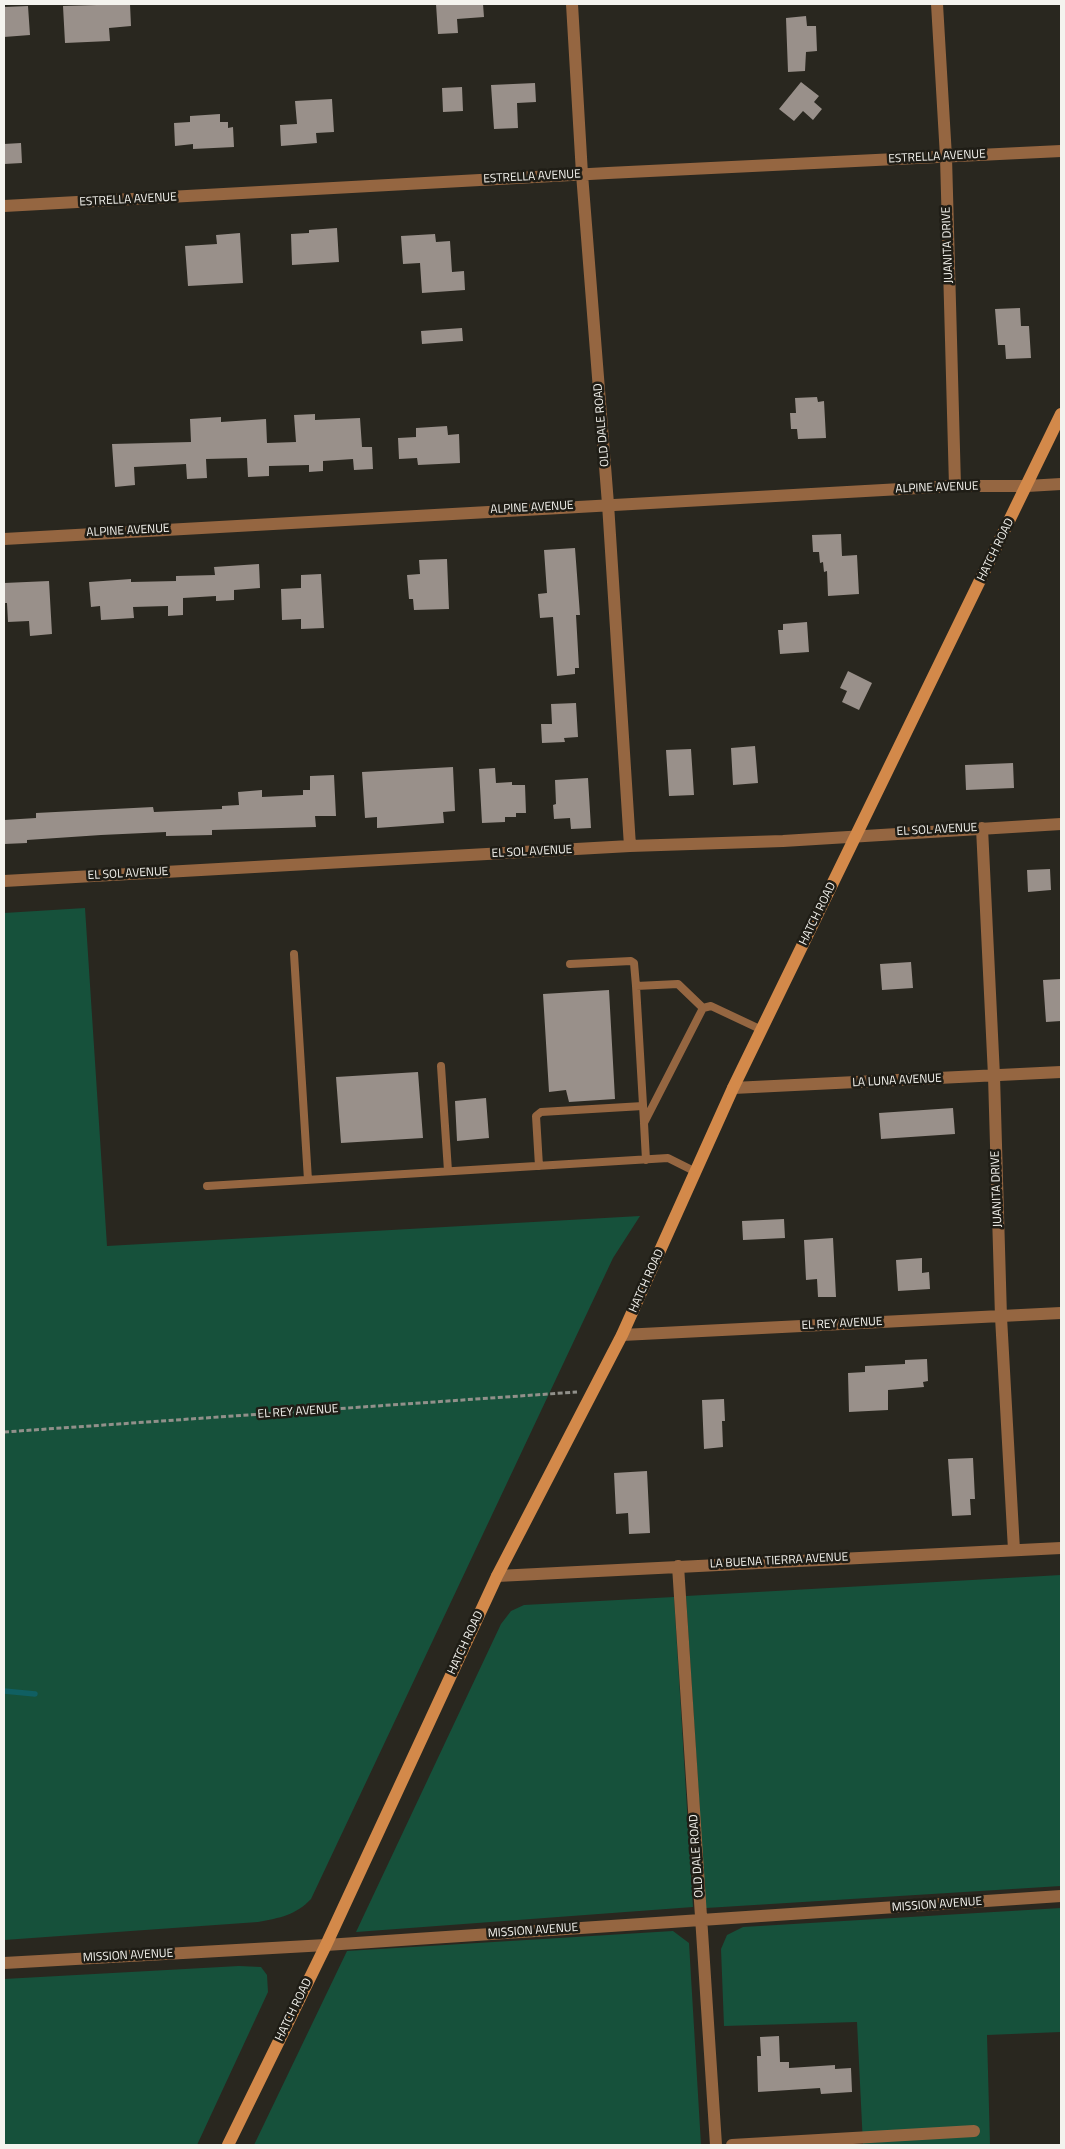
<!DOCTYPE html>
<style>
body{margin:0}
#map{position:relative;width:1065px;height:2149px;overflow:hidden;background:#29271f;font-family:"Titillium Web",sans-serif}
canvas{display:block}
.frame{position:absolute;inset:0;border:5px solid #f4f3ee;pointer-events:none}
</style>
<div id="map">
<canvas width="1065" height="2149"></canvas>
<div class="frame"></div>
</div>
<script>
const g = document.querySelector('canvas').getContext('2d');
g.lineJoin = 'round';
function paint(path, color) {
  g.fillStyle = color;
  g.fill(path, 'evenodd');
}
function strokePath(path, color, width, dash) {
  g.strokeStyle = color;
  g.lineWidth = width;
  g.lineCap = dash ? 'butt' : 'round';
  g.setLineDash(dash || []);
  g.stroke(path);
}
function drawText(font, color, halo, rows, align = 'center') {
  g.font = font + ' "Titillium Web",sans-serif';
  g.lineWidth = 5;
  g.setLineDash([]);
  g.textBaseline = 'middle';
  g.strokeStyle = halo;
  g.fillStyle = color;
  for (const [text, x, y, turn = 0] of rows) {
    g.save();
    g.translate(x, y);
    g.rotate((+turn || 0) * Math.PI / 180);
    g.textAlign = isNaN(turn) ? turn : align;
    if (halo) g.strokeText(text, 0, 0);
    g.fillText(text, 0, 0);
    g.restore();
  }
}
paint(new Path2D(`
 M85 908 107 1246 640 1216 613 1258 311 1899C296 1915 280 1918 258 1922L4 1940V913Z
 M1061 1575V1886L706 1908 686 1596Z
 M674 1597 693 1907 356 1932 501 1624 511 1611 524 1605Z
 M1061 1908V2032L987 2035 990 2145H863L857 2022 724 2026 721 1949 727 1935 743 1927Z
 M673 1931 689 1943 701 2145H254L347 1951Z
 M239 1966 261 1967 267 1975 268 1992 197 2145H4V1979Z`), '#16513b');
strokePath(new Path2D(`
 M4 1691 35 1694`), '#105f62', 5.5);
paint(new Path2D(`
 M130 4 131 26 109 28 110 41 65 43 63 6Z
 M436 4H483L484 17 457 19 458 33 438 34Z
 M28 6 30 35 4 37V7Z
 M806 16 807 26H816L817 51 806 52 805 71 788 72 786 18Z
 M801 82 819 96 814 102 822 109 813 120 803 111 794 121 779 109Z
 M535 83 536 102 517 103 518 128 494 129 491 85Z
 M462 87 463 111 443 112 442 88Z
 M332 99 334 132 316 133 317 143 281 146 280 125 297 124 295 101Z
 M220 114V122H228V128L233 127 234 147 193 149V144L175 146 174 123 190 122V116Z
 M21 143 22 163 4 164V144Z
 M337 228 339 262 292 265 291 234 309 233V230Z
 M240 233 243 283 188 286 185 246 217 244 216 235Z
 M435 234 436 242 450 241 452 272 464 271 465 290 422 293 420 263 403 264 401 236Z
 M1020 308 1021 326H1029L1031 358 1006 359 1005 345H998L995 309Z
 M462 328 463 341 422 344 421 331Z
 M817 397 818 402 824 401 826 438 798 439 797 429H791L790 413H796L795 398Z
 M315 414V420L360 418 362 447H372L373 469 354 470 353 459 323 461V471L309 472V465L269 466V476L248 477 247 458 206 459 207 478 187 479 186 464 134 467 135 485 115 487 112 444 191 442 190 419 221 417V422L266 419 267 443 296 442 294 415Z
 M447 426 448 435 459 434 460 463 418 465 417 458 399 459 398 438 416 437V428Z
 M841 534 842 556 857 555 859 594 828 596 827 571 824 572 823 562 820 563 819 552H813L812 535Z
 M575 548 580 615H576L579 668H575V674L557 676 553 617 540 618 538 594 547 593 544 550Z
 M447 559 449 609 414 610 413 599H409L407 575 420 574 419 560Z
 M259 564 260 588 234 590V600L216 601V596L183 598V615L168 616V606L133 607 134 618 101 620 100 606 91 607 89 582 131 579V582L176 581V576L215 575 214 567Z
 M321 574 324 628 301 629V619L282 620 281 589 301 588V575Z
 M49 581 52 634 30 636 29 621 8 622 7 603H4V583Z
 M807 622 809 652 780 654 778 630H783V624Z
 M848 671 872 683 859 710 842 702 847 691 840 688Z
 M576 703 578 737 564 738 565 742 542 743 541 724H552L551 704Z
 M755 746 758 783 733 785 731 748Z
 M691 749 694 795 669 796 666 750Z
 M1013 763 1014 788 966 790 965 765Z
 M453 767 455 811 443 812 444 823 377 828V817L365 818 362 772Z
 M495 768 496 783 512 782V785H525L526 813H516V817H505V822L482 823 479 769Z
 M334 775 336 816H315L316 827 212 830V835L166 836V832L101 835 27 840V843L4 844V820L36 818V813L153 807 154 812 222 809V806L239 805 238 792 262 790V797L303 795V790H310V776Z
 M588 778 591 828 571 829 570 818 554 819 553 805 556 804 555 780Z
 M1050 869 1051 890 1028 892 1027 870Z
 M911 962 913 988 882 990 880 964Z
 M1061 979V1021L1046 1022 1043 980Z
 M609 990 615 1099 569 1102 566 1090 549 1092 543 994Z
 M418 1072 423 1138 341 1143 336 1077Z
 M486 1098 489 1138 457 1141 455 1101Z
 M953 1108 955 1134 881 1139 879 1113Z
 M784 1219 785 1238 743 1240 742 1221Z
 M833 1238 836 1297H818L817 1279 806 1280 804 1240Z
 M922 1258V1273L929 1272 930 1289 898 1291 896 1260Z
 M927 1359 928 1381 923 1382 924 1387 888 1390V1410L849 1412 848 1373 865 1372V1366L905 1364V1360Z
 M724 1399 725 1421H722L723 1447 704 1449 702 1400Z
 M973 1458 975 1499H970L971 1515 952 1516 948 1459Z
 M647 1471 650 1533 629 1534 628 1513 616 1514 614 1473Z
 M779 2036 780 2062H789V2068L835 2065V2069L851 2068 852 2092 821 2094 820 2088 758 2092 757 2056H761L760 2037Z`), '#99908a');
strokePath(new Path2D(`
 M4 1432 577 1392`), '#91908a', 3, [5, 2.5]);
strokePath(new Path2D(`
 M294 954 308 1180
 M570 964 631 961 634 963 636 986
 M441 1066 448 1171
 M644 1122 636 986 678 984 703 1008
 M646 1160 644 1123 703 1008 711 1006 762 1030
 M539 1166 536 1116 541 1112 643 1106
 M207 1186 668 1158 696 1172`), '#956641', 8);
strokePath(new Path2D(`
 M572 4 582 174 608 504 630 846
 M937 4 946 157 955 486
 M4 206 608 173 1061 151
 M4 539 955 486H1027L1061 484
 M982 828 994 1076 1001 1317 1014 1550
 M4 881 630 846 783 841 1061 824
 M733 1088 1061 1072
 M622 1335 1061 1313
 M678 1566 716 2145
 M497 1576 1061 1548
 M4 1963 326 1945 1061 1896
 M732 2145 974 2131`), '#956641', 12);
strokePath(new Path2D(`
 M228 2145 326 1945 497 1576 622 1335 733 1088 1061 414`), '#d3894a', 12);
drawText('12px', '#f4f3ee', '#1f1d16', [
 ["ESTRELLA AVENUE",937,157,-3],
 ["ESTRELLA AVENUE",532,177,-3],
 ["ESTRELLA AVENUE",128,200,-3],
 ["JUANITA DRIVE",948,245,-92],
 ["OLD DALE ROAD",602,425,-95],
 ["ALPINE AVENUE",937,488,-2],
 ["ALPINE AVENUE",532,508,-3],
 ["ALPINE AVENUE",128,531,-3],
 ["HATCH ROAD",996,550,-64],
 ["EL SOL AVENUE",937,830,-3],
 ["EL SOL AVENUE",532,852,-3],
 ["EL SOL AVENUE",128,874,-3],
 ["HATCH ROAD",818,914,-64],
 ["LA LUNA AVENUE",897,1081,-3],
 ["JUANITA DRIVE",997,1189,-92],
 ["HATCH ROAD",647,1281,-66],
 ["EL REY AVENUE",842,1324,-3],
 ["EL REY AVENUE",298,1412,-4],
 ["LA BUENA TIERRA AVENUE",779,1561,-3],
 ["HATCH ROAD",466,1643,-65],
 ["OLD DALE ROAD",697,1856,-94],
 ["MISSION AVENUE",937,1905,-4],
 ["MISSION AVENUE",533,1931,-4],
 ["MISSION AVENUE",128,1956,-3],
 ["HATCH ROAD",294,2010,-64]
]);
</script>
